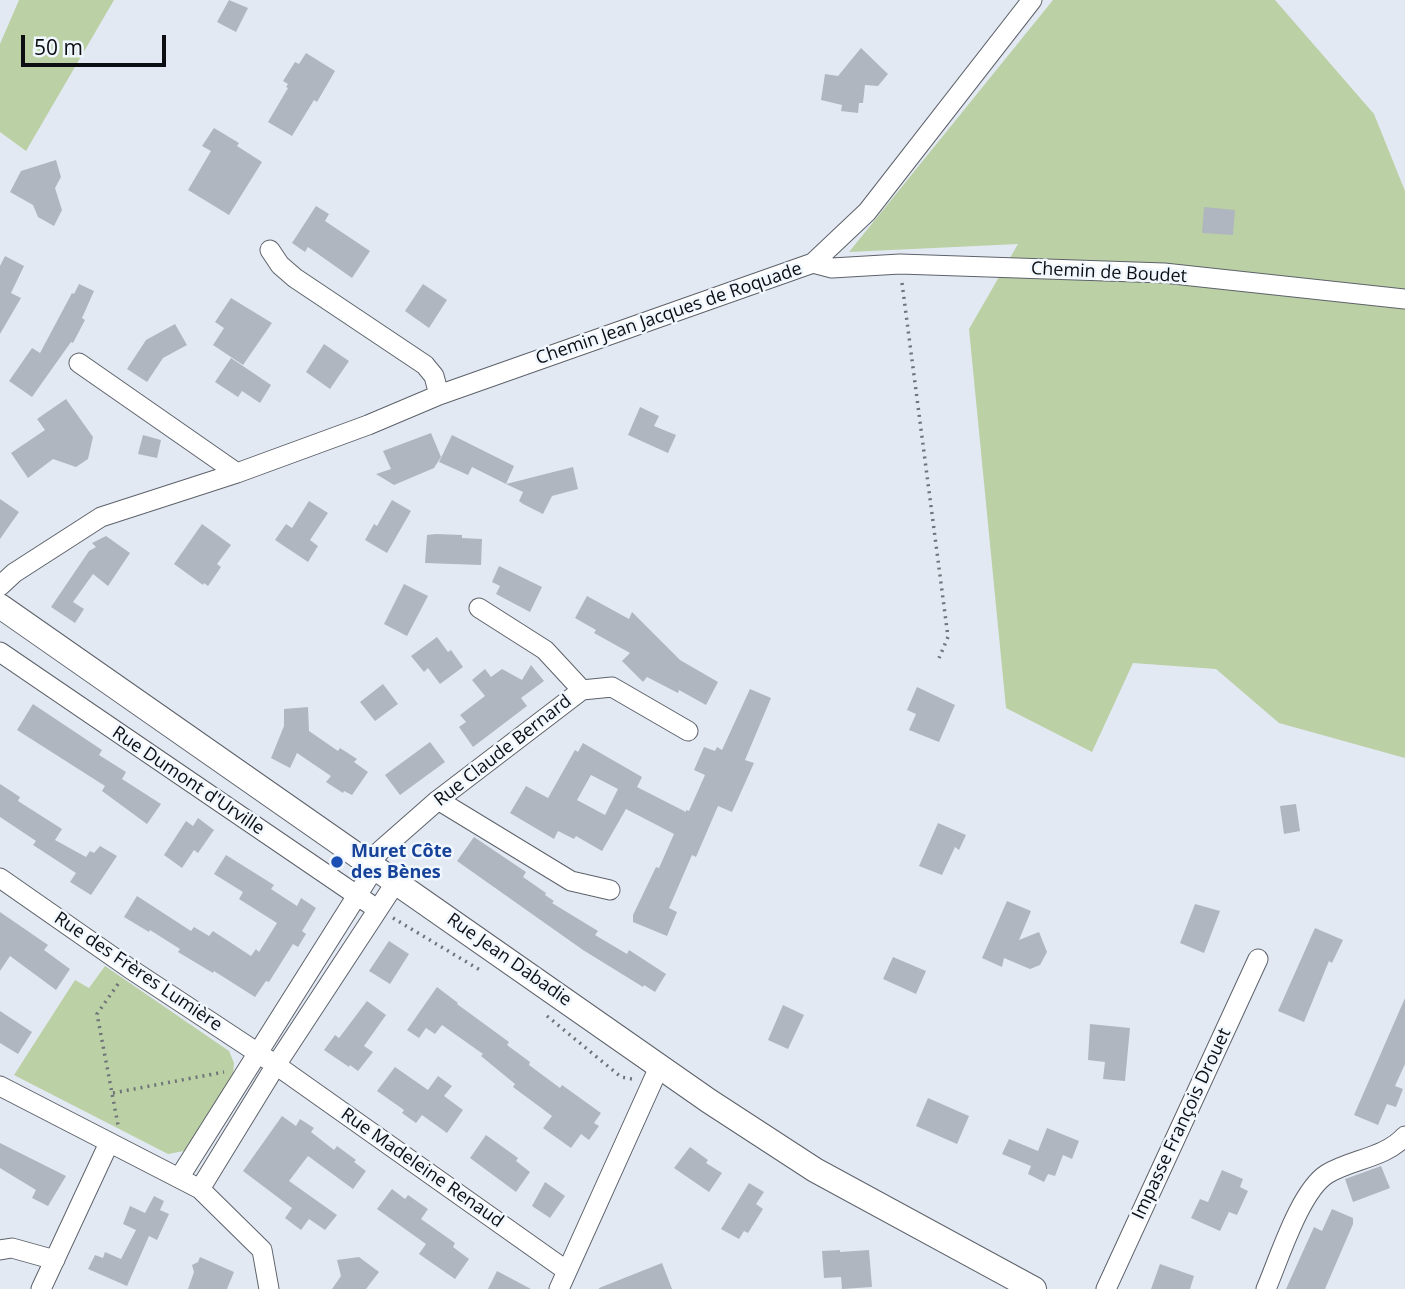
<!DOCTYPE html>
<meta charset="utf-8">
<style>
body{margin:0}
#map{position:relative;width:1405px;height:1289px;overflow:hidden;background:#e3e9f3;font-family:"Open Sans",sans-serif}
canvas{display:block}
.scale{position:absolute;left:21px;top:35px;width:145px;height:32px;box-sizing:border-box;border:4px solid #0c0e11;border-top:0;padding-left:9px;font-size:21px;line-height:24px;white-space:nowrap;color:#0c0e11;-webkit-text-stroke:5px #f1f7fe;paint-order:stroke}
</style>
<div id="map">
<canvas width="1405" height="1289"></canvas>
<div class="scale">50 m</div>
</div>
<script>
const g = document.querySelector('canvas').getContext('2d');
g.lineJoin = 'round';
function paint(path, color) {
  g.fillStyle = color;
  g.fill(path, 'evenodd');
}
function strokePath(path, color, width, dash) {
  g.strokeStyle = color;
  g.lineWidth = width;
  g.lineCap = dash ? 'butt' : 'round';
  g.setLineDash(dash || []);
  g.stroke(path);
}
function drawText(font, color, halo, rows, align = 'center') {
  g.font = font + ' "Open Sans",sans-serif';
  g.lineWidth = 5;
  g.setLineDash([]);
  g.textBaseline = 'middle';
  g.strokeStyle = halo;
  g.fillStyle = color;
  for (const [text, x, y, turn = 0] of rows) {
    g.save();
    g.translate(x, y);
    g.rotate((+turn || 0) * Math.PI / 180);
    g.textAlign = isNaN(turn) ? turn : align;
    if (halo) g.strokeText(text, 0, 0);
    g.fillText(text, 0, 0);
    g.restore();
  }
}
paint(new Path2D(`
 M19 0H114L26 151 0 132V44Z
 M1053 0H1275L1374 114 1405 191V758L1279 723 1216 669 1133 663 1092 752 1006 708 969 329 1018 244 849 252Z
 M105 966 229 1051 234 1063 233 1078 184 1151 168 1154 14 1075 75 980 89 988Z`), '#bbd0a4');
paint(new Path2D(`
 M229 0 248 8 236 32 217 22Z
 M861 48 888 74 878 86 865 85 863 103H859L858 113 841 111 842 105 821 100 825 74 838 76Z
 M306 53 335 71 317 102 314 100 292 136 268 122 288 88 286 87 288 84 283 81 295 62 299 64Z
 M214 128 239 143 237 146 262 162 229 215 188 190 211 151 202 146Z
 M56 160 61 177 55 188 62 210 54 226 38 217 33 205 10 192 21 171Z
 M316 206 329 214 325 221 370 251 352 278 308 247 305 252 292 243Z
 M1204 207 1235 210 1233 235 1202 233Z
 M5 256 24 266 11 293 21 298 0 334V266Z
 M79 284 94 291 82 318 85 320 73 343 71 342 32 397 9 381 32 348 40 353 72 293 74 294Z
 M423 284 447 300 429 328 405 311Z
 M231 298 272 323 243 365 213 345 224 328 215 322Z
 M175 324 187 345 163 358 147 382 127 369 146 340Z
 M324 344 349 361 330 389 306 372Z
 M231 358 271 385 260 403 242 391 238 397 215 382Z
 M66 399 93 437 88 459 76 467 53 459 28 478 11 453 45 430 37 419Z
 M640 407 659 416 654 426 676 435 668 453 628 435Z
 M431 433 441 457 434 468 394 485 376 474 391 469 383 451Z
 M143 435 161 440 157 458 138 454Z
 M452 435 514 466 506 484 472 467 468 475 439 462Z
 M573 467 578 489 552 496 543 514 523 504 519 501 523 492 506 484Z
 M0 499 19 512 0 539Z
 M392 500 411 511 387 553 365 540 374 524 377 526Z
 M309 501 328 513 310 540 318 546 308 562 275 540 286 524 292 528Z
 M202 524 231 545 217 564 221 567 208 586 204 583 203 585 174 564Z
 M436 534 462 535V538L482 539 481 565 425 563 427 535Z
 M106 536 130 553 108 586 93 574 73 602 84 609 75 623 51 607 89 551 96 547 92 543Z
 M499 566 542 587 530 612 496 594 500 586 492 582Z
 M404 584 428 596 407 636 384 624Z
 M587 596 629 619 632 612 680 660 718 682 706 705 679 690 678 693 647 677 643 682 622 661 630 653 594 633 596 630 575 618Z
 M437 637 448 652 451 650 463 667 440 684 428 668 424 672 411 656Z
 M531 665 544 681 521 698 527 706 473 747 459 727 466 722 460 715 485 696 472 680 485 669 491 677 502 669 522 680Z
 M383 684 398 704 375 721 360 702Z
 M917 687 955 705 939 742 909 730 916 714 907 710Z
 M750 689 771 698 745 760 754 763 732 812 718 806 696 857 692 855 669 908 677 912 667 936 633 922V915L656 867 659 868 674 834 626 809 602 851 576 836 574 839 558 831 554 839 510 813 526 786 548 798 575 750 578 752 583 743 642 777 637 787 686 812V810L689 811 705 775 694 770 704 747 715 751 717 747 722 750ZM591 775 618 789 605 815 577 800Z
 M33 704 102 750 99 755 126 772 122 779 161 804 147 824 102 791 105 786 17 730Z
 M308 707 309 731 338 751 340 748 357 759 354 762 368 772 352 795 344 791 343 793 326 782 331 776 297 753 290 768 271 758 284 726V709Z
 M430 742 445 762 400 795 385 775Z
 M0 784 20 797 18 801 62 829 55 840 86 857 90 851 94 853 100 846 117 856 91 895 70 882 76 873 33 845 36 841 0 817Z
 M1296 804 1300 831 1284 834 1280 806Z
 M198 818 214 830 198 853 194 850 182 868 164 855 186 821 193 826Z
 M938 823 966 835 959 850 955 847 942 875 919 866Z
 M474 837 526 872 523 877 546 893 545 895 554 901 552 903 598 931 595 935 627 954 629 950 666 974 655 992 644 985 643 987 583 950 457 861Z
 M226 855 274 885 271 889 297 906 301 898 316 908 302 931 306 934 298 947 293 944 269 982 266 981 255 997 214 971 213 973 178 952 180 949 150 930 149 932 124 917 137 896 191 931 194 927 209 936 213 931 251 956 256 949 259 952 277 923 239 899 243 892 214 874Z
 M1007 901 1031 911 1019 940 1039 932 1047 952 1040 965 1030 969 1004 958 1002 967 982 958Z
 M1195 904 1220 911 1204 953 1180 943Z
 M0 912 48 945 44 950 70 969 56 990 10 956 0 971Z
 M1315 928 1343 940 1332 963 1329 961 1304 1022 1278 1011Z
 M389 941 409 954 390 984 369 971Z
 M893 957 926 971 916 994 883 979Z
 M437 987 458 1003 457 1004 509 1042 507 1045 530 1062 529 1065 560 1088 562 1085 601 1113 594 1123 599 1126 589 1140 581 1134 571 1148 543 1128 552 1116 513 1087 515 1084 481 1056 483 1054 442 1025 435 1034 426 1028 419 1038 407 1030Z
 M1405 998V1064L1395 1086 1403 1089 1396 1107 1387 1104 1378 1125 1354 1115Z
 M367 1001 386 1015 364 1046 373 1052 358 1071 350 1065 349 1067 324 1050 335 1035 339 1038Z
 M783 1005 804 1015 788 1049 768 1040Z
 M0 1011 32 1032 18 1054 0 1043Z
 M1090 1024 1130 1028 1125 1081 1103 1079 1105 1062 1088 1060Z
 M395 1067 428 1090 438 1076 452 1086 444 1096 463 1110 447 1133 422 1115 416 1123 402 1113 404 1110 377 1091Z
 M928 1098 969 1116 957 1144 916 1126Z
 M282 1116 296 1126 300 1119 314 1128 311 1132 334 1150 337 1146 356 1160 354 1162 366 1171 353 1189 308 1156 289 1181 337 1215 325 1230 309 1219 301 1230 285 1218 292 1208 243 1171Z
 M1047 1128 1079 1141 1072 1159 1063 1155 1055 1176 1048 1174 1044 1182 1028 1174 1031 1166 1002 1154 1009 1139 1038 1151Z
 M486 1135 518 1158 516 1161 530 1172 516 1192 470 1158Z
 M0 1143 66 1176 48 1206 32 1198 36 1190 0 1168Z
 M690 1147 708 1160 706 1163 722 1173 709 1192 674 1168Z
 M1381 1166 1390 1188 1353 1202 1345 1179Z
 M1222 1170 1243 1179 1240 1187 1248 1191 1237 1215 1229 1212 1220 1231 1191 1218 1200 1199 1208 1202Z
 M545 1182 565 1196 550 1218 532 1206Z
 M749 1183 764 1192 756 1204 763 1209 748 1233 744 1231 739 1239 721 1229Z
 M392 1189 405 1199 408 1195 428 1209 421 1219 455 1243 453 1247 469 1259 455 1279 419 1254 426 1244 377 1209Z
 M154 1196 164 1201 160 1210 169 1214 157 1240 149 1236 127 1286 88 1269 95 1255 103 1258 105 1252 121 1259 136 1230 123 1224 130 1206 145 1213Z
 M1332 1209 1353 1218V1224L1325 1289H1286L1314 1227 1322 1231Z
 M840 1250V1252L869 1250 872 1287 842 1289 841 1277 824 1278 822 1251Z
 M200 1257 234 1272 227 1289H188L194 1272 192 1265 198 1262Z
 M359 1257 379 1272 366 1289H332L341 1276 337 1260Z
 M662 1263 672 1289H599V1288Z
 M1160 1264 1194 1276 1190 1289H1151Z
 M497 1271 531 1289H488Z`), '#b0b6bf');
const minor = new Path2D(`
 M270 250 280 265 295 278 425 365 434 376 439 395
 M813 263 832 268 900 264 1164 273 1405 299
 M79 363 237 473
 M0 586 14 573 101 517 237 473 368 425 439 395 813 263 867 212 1032 0
 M479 608 545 650 582 690
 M0 652 377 909
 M438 800 571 881 610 890
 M370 863 380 851 438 800 582 690 612 687 688 731
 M0 878 129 968 276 1065 567 1271
 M0 1086 200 1189 262 1250 269 1289
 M179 1178 375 867
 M200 1189 276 1065 396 882
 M0 1250 12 1248 55 1260
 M41 1289 109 1143
 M559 1289 660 1065
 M1106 1289 1258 959
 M1266 1289C1279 1259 1300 1191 1327 1174 1352 1159 1385 1158 1405 1136`);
const tertiary = new Path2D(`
 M0 606 709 1101 815 1170 1034 1289`);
strokePath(minor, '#5d626a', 21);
strokePath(tertiary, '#5d626a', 26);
strokePath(new Path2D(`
 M902 283 948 637 939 658
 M393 918 480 970
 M118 984 97 1014 118 1125
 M547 1016 621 1077 632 1079
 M113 1093 224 1072`), '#6f7379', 3.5, [2, 5]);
strokePath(minor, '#fff', 19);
strokePath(tertiary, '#fff', 24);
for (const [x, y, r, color] of [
 [337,862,7,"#1a4fb4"]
]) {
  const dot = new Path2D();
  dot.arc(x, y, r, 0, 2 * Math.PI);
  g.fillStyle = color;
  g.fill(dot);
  strokePath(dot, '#f1f7fe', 2.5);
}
drawText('18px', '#0c0e11', '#f1f7fe', [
 ["Chemin de Boudet",1109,273,3],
 ["Chemin Jean Jacques de Roquade",669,314,-19],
 ["Rue Claude Bernard",503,751,-38],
 ["Rue Dumont d'Urville",188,781,34],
 ["Rue Jean Dabadie",509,960,35],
 ["Rue des Frères Lumière",138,972,34],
 ["Impasse François Drouet",1182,1124,-65],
 ["Rue Madeleine Renaud",422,1168,35]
]);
drawText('bold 18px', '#164399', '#f1f7fe', [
 ["Muret Côte",351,852],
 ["des Bènes",351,873]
], 'left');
</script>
